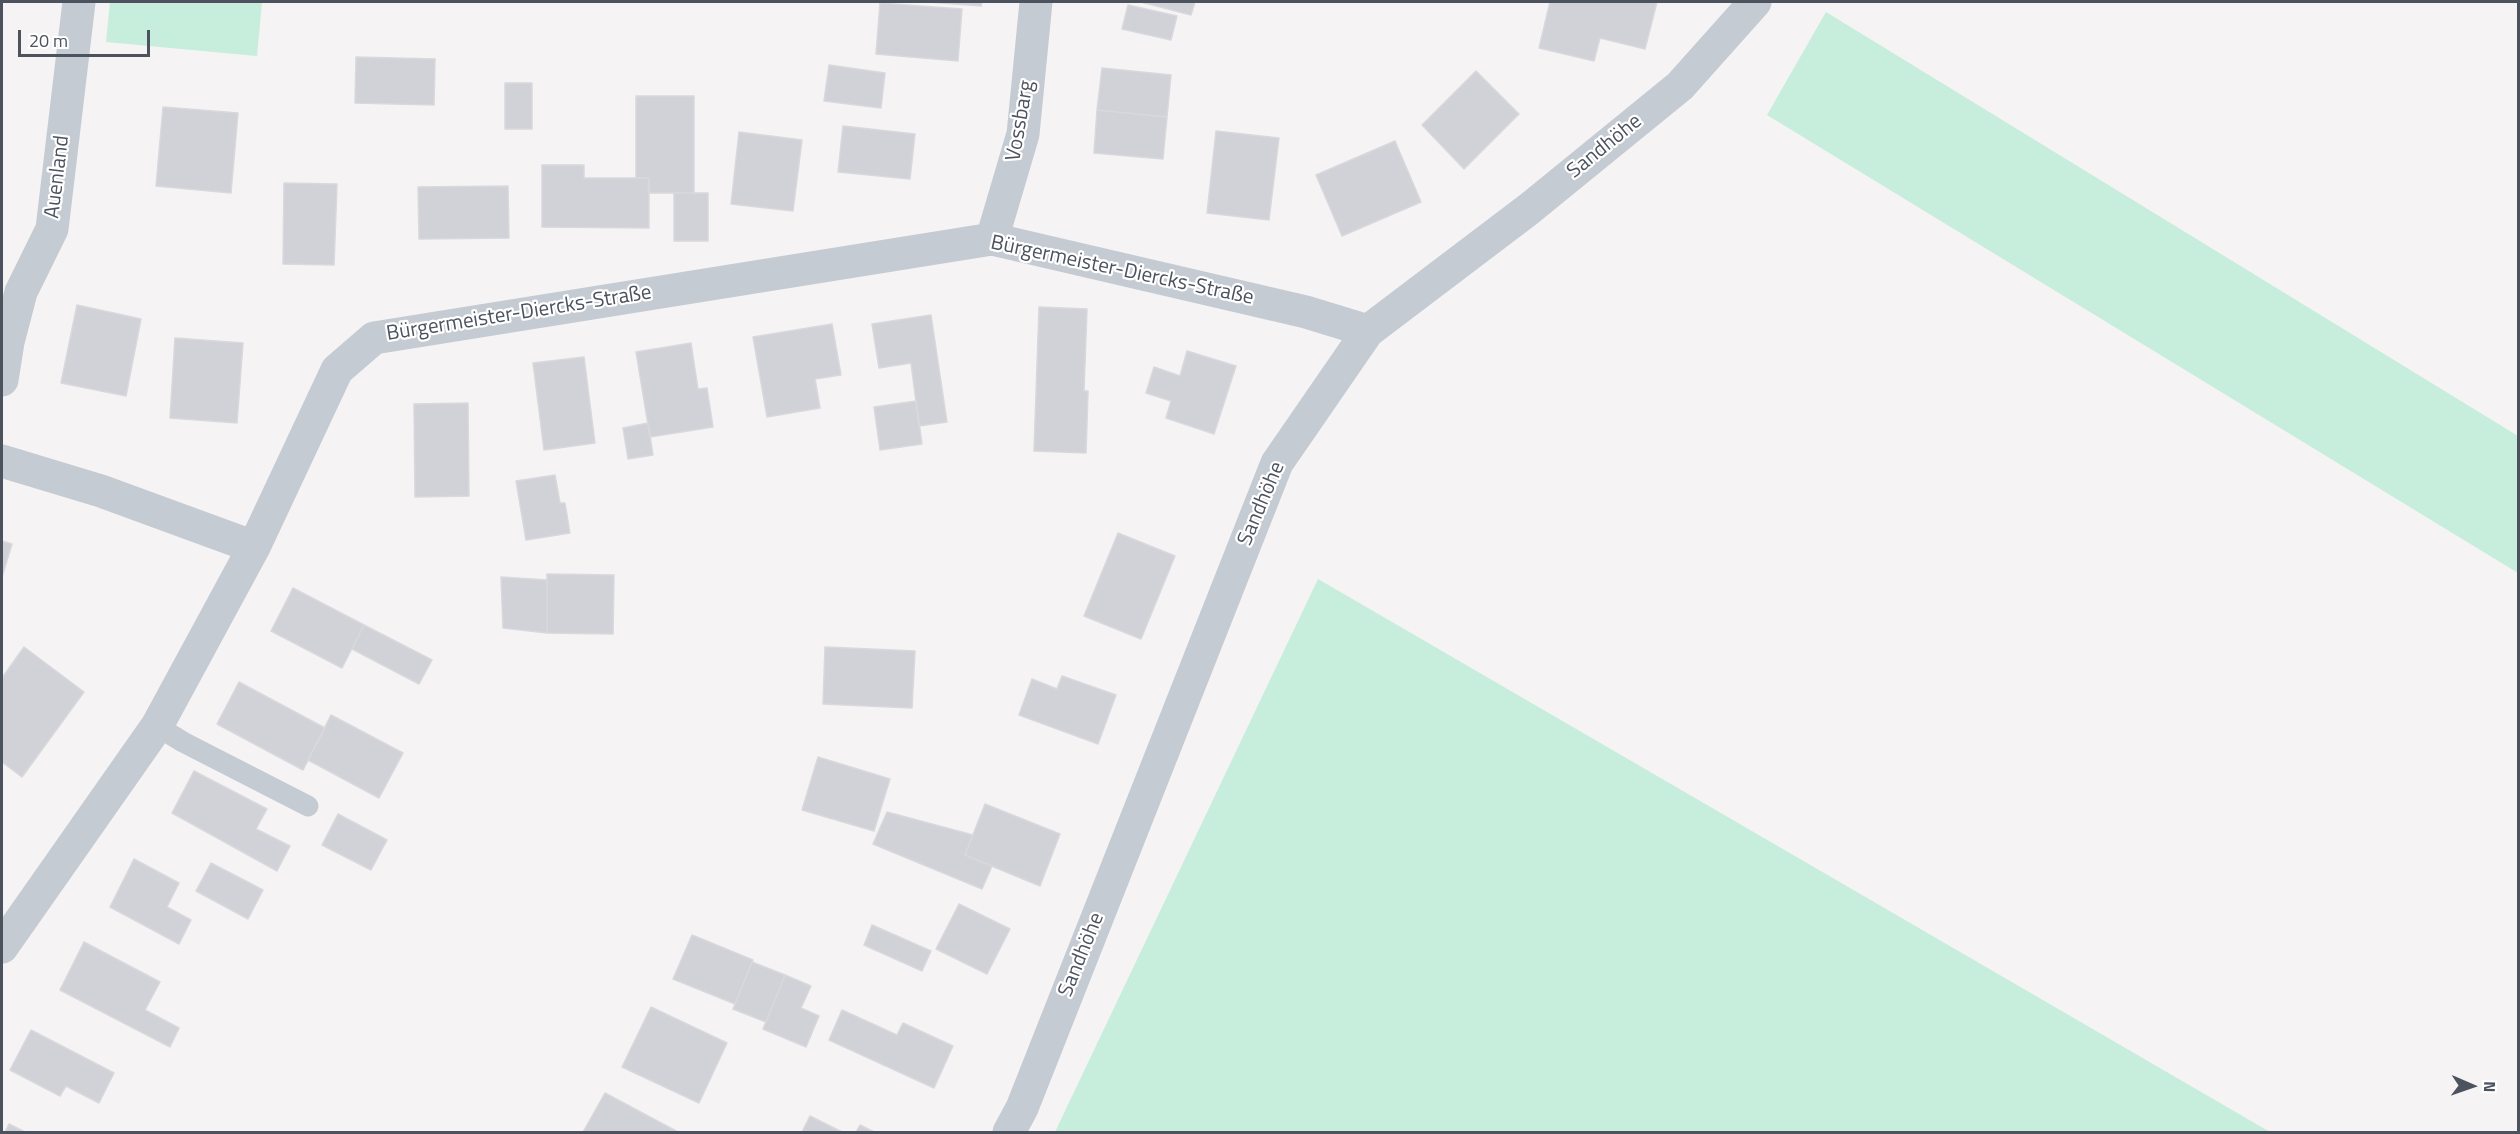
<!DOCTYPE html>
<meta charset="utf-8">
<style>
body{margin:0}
#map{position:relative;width:2520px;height:1134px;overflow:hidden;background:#f5f3f3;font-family:"Titillium Web",sans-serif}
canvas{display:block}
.frame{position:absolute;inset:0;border:3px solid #4c535f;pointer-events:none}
.north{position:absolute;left:2442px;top:1056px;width:60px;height:60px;-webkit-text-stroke:4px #fff;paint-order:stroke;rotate:92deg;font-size:16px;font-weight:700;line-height:24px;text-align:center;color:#4c535f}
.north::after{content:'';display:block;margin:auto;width:21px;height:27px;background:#4c535f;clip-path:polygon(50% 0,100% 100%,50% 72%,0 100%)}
.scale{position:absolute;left:18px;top:30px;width:132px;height:27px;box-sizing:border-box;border:3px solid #4c535f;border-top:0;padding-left:8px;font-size:18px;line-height:21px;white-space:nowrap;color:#4c535f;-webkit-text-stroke:4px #fff;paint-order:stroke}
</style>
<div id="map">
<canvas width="2520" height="1134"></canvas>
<div class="frame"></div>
<div class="north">N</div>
<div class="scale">20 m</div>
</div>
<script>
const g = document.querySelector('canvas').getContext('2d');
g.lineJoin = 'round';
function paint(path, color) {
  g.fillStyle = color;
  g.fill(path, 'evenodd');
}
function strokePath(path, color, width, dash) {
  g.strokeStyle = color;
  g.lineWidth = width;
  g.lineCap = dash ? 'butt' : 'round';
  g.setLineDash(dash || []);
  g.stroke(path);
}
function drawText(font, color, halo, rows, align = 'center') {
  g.font = font + ' "Titillium Web",sans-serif';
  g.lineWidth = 4.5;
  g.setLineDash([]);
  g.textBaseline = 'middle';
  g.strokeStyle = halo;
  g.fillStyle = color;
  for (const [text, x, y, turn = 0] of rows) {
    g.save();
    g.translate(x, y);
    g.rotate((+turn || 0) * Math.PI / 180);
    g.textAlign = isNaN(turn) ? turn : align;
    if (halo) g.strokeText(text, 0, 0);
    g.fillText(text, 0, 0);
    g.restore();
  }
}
paint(new Path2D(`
 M110 2H262L257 56 106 42Z
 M1826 12 2518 436V573L1767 115Z
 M1318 579 2270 1132H1055Z`), '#c7eddc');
const building = new Path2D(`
 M929 2H982L981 6Z
 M1141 2H1195L1191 15Z
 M1550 2H1657L1645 49 1600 38 1594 61 1539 48Z
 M880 3 962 9 958 61 876 54Z
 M1128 5 1177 16 1171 40 1122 29Z
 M356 57 435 59 434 105 355 103Z
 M829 65 885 73 881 108 824 101Z
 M1102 68 1171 75 1167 117 1097 110Z
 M1476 71 1519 114 1464 169 1422 125Z
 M505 83H532V129H505Z
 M636 96H694V193H648L649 178H636Z
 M163 107 238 113 231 193 156 186Z
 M1097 110 1167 117 1163 159 1094 153Z
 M843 126 915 134 910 179 838 172Z
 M1216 131 1279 138 1269 220 1207 213Z
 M739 132 802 140 793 211 731 204Z
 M1395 141 1421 202 1342 236 1316 175Z
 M542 165H584V178H649V228L542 227Z
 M284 183 337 184 334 265 283 264Z
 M508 186 509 238 419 239 418 187Z
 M674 193H708V241H674Z
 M77 305 141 319 126 396 61 383Z
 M1039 307 1087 309 1084 391H1088L1086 453 1034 451Z
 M931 315 947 422 919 426 911 363 879 368 872 324Z
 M832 324 841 375 815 379 820 408 767 417 753 337Z
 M175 338 243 343 237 423 170 418Z
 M691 343 698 389 707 388 713 427 650 437 636 352Z
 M1187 351 1236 366 1214 434 1166 418 1171 401 1146 393 1154 367 1180 376Z
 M584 357 595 443 544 450 533 363Z
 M916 401 922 444 880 450 874 407Z
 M468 403 469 496 415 497 414 404Z
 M648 423 653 455 628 459 623 428Z
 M555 475 560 503H565L570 533 526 540 516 481Z
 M1118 533 1175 556 1141 639 1084 616Z
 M2 541 12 544 2 577Z
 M547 574 614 575 613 634 547 633Z
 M501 577 547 580V633L503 628Z
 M293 588 364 625 342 668 271 631Z
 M364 625 432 660 419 684 352 649Z
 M24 647 84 692 22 777 2 762V678Z
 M825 647 915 651 912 708 823 704Z
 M1062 676 1116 695 1098 744 1019 715 1032 679 1057 689Z
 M239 682 325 728 303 770 217 724Z
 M331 715 403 753 379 798 308 760Z
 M818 757 890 779 874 831 802 810Z
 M194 771 267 809 256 829 290 846 277 871 172 813Z
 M985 804 1060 834 1040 886 965 855Z
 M887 812 973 835 965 855 992 866 982 889 873 844Z
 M338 814 387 840 371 870 322 845Z
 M134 859 179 883 167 907 191 920 179 944 110 907Z
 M211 863 263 890 248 919 196 891Z
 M959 904 1010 929 987 974 936 949Z
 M872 925 931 951 922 971 864 945Z
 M692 935 753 960 735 1004 673 979Z
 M84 942 160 982 145 1010 179 1028 170 1047 60 990Z
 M752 962 785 975 766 1022 733 1009Z
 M785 975 811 986 801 1008 819 1016 806 1047 763 1029Z
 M651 1007 727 1043 699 1103 622 1067Z
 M842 1010 897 1035 903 1023 953 1046 934 1088 829 1040Z
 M31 1030 114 1073 99 1103 66 1086 60 1096 10 1070Z
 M605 1093 678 1132H583Z
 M810 1116 842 1132H802Z
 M9 1124 25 1132H5Z
 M860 1125 874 1132H856Z`);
paint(building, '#d0d2d7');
strokePath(building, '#d8d8dd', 1.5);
strokePath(new Path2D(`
 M157 726 183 742 308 806`), '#c5cbd3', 21);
strokePath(new Path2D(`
 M992 239 1023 134 1036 2
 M2 380 8 342 21 292 52 229 79 2
 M2 461 101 491 254 547
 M2 947 157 726 254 547 337 370 374 338 992 239 1306 312 1368 331
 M1009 1132 1022 1108 1277 463 1368 331 1529 209 1680 86 1755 2`), '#c5cbd3', 33);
drawText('21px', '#4c535f', '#fff', [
 ["Vossbarg",1021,121,-80],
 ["Sandhöhe",1605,147,-39],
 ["Auenland",58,177,-83],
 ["Bürgermeister-Diercks-Straße",1122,271,12],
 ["Bürgermeister-Diercks-Straße",519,314,-9],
 ["Sandhöhe",1262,504,-67],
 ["Sandhöhe",1082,955,-68]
]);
</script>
